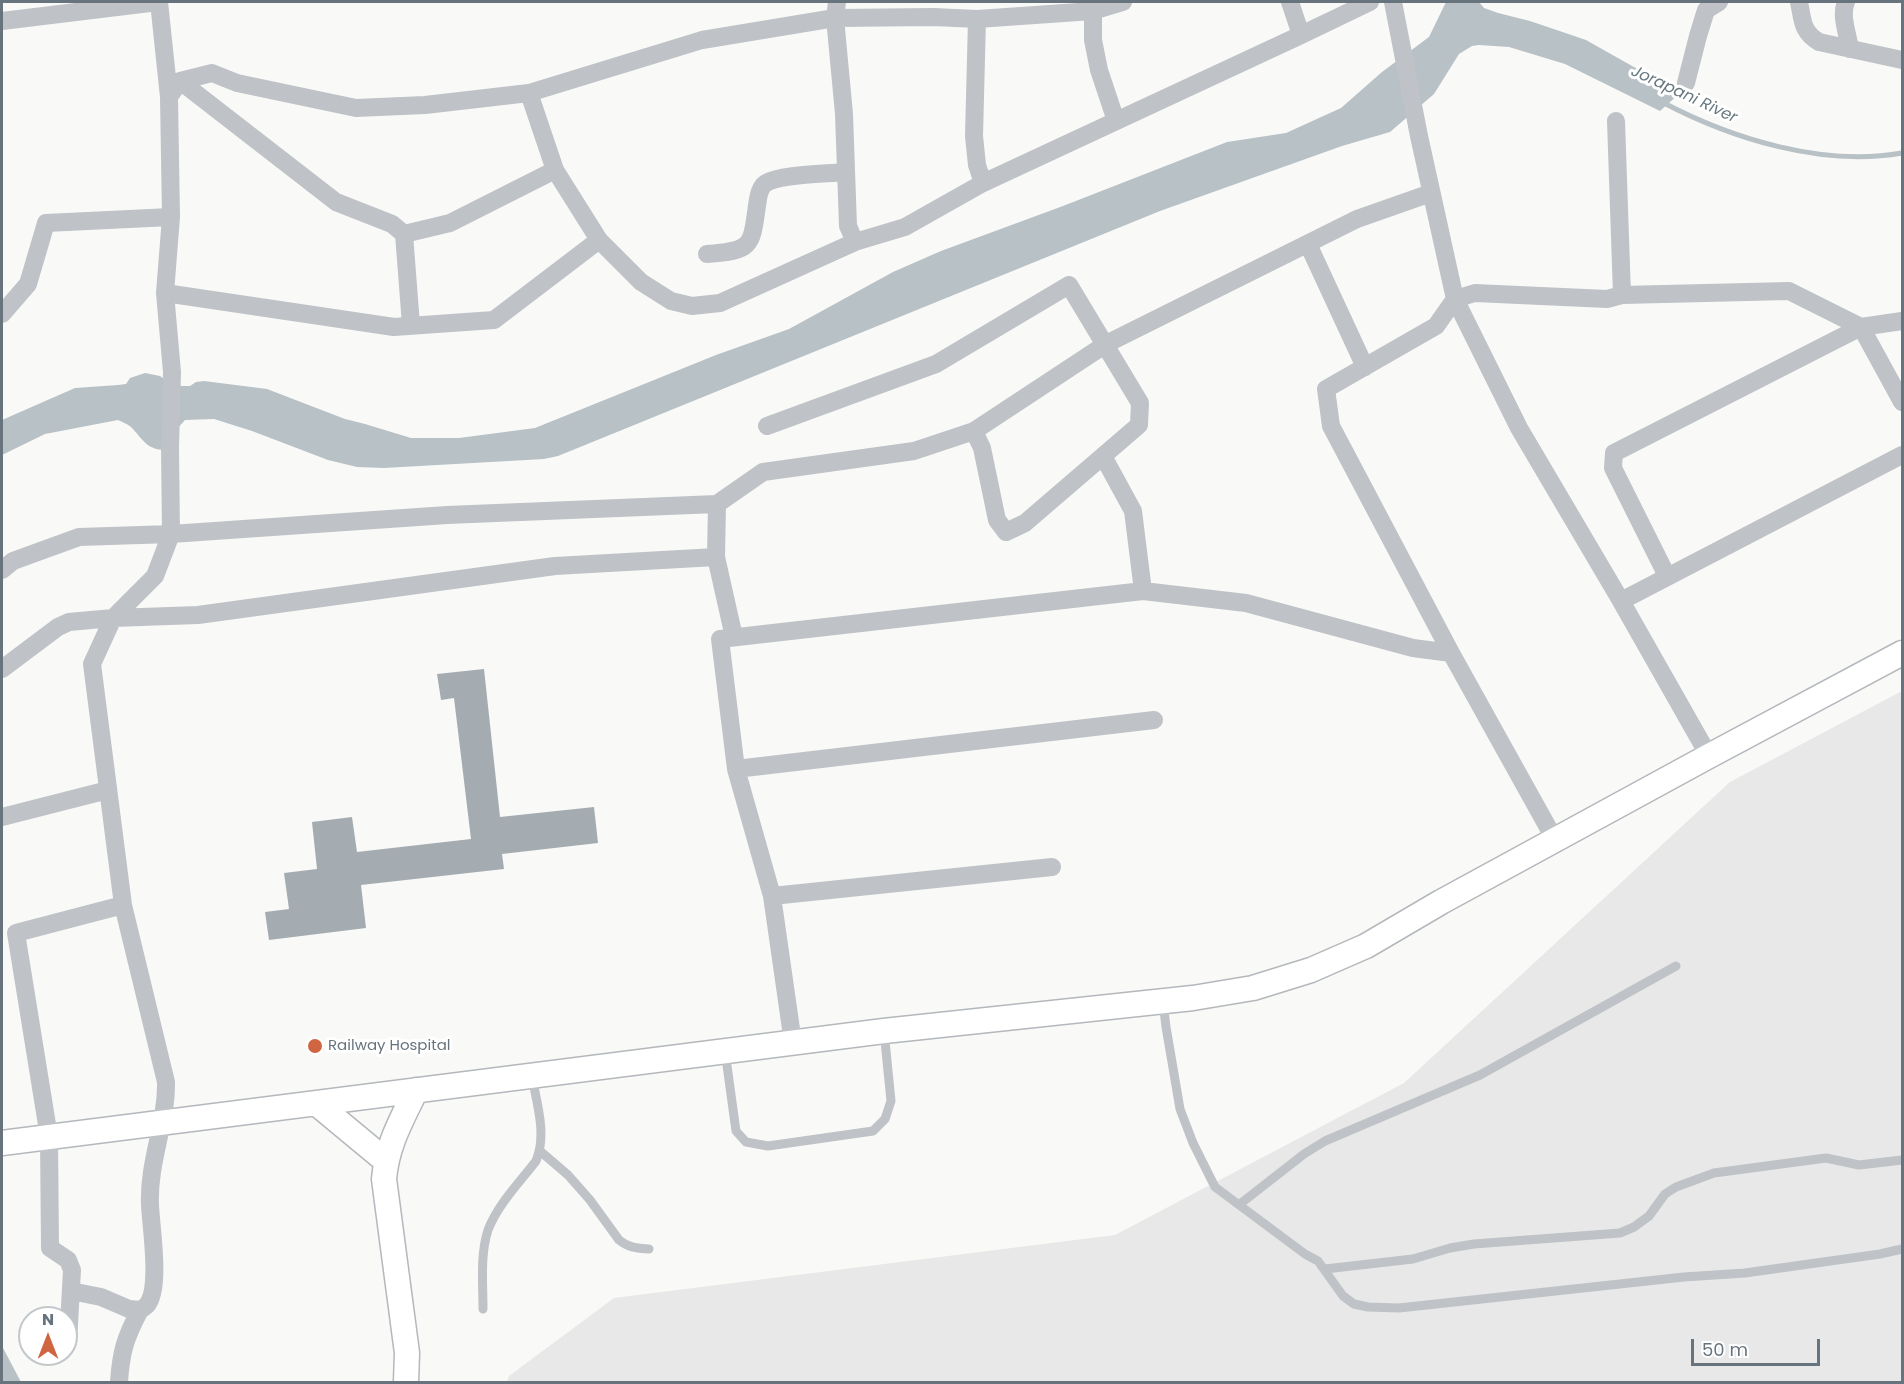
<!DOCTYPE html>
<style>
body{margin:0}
#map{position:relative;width:1904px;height:1384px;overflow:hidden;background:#f9f9f7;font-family:Poppins,sans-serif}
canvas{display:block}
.frame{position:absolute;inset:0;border:3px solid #67747e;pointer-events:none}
.north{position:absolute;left:18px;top:1306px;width:60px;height:60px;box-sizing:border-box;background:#fff;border:2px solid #c2c7cb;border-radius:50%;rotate:0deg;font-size:16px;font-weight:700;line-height:24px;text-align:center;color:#67747e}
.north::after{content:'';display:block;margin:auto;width:21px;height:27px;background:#cf6541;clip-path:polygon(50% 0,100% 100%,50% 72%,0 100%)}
.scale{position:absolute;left:1691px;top:1339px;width:129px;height:27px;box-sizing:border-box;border:3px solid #67747e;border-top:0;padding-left:8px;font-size:18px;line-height:21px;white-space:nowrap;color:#67747e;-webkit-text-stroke:4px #fff;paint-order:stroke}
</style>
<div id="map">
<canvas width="1904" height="1384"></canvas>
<div class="frame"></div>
<div class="north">N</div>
<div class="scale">50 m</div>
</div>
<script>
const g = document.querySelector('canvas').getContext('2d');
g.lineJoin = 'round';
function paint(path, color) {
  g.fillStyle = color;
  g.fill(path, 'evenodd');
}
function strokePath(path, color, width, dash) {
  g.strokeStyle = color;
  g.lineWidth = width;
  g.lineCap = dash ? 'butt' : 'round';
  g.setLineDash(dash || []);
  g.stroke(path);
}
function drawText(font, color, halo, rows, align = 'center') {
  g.font = font + ' Poppins,sans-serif';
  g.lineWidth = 6;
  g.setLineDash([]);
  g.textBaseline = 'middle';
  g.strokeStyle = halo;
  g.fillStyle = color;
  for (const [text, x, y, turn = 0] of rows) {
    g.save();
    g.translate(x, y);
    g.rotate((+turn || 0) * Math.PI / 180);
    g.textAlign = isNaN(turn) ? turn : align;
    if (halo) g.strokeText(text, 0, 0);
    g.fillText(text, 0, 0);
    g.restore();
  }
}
paint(new Path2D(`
 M1902 691V1382H507L509 1376 614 1298 1115 1235 1404 1083 1730 782Z`), '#e7e8e7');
paint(new Path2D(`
 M1446 2H1479L1484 8 1498 13 1530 21 1586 40 1680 93 1660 111 1565 64 1509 47 1479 45 1472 46 1459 54 1434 94 1390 132 1342 146 1160 211 558 456 544 459 384 468 357 467 328 460 252 431 214 419 185 420 176 430 166 450C146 450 143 439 131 427 128 424 122 422 118 420L45 434 2 455V420L75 388 118 385 126 384 130 378 145 373 160 376 173 386H190L196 382 204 381 267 389 345 419 365 424 411 438H459L535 428 716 355 789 329 893 272 941 251 1063 206 1227 142 1286 133 1341 108 1382 72 1429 37Z
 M2 1346 21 1382H2Z`), '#b8c1c6');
strokePath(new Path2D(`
 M1662 102C1732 139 1823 167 1902 153`), '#b8c1c6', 5);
paint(new Path2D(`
 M484 669 500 817 594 807 598 843 502 854 504 869 361 885 366 928 269 940 265 912 289 909 284 873 317 869 312 822 352 817 357 852 471 839 454 698 441 700 437 674Z`), '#a4acb1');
const secondary = new Path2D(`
 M316 1103 386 1161
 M2 1143 884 1031 1193 998 1253 988 1311 970 1366 946 1441 902 1709 756 1902 653
 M406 1382 407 1353 384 1179C387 1145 401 1121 416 1090`);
strokePath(secondary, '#b4b8bc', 27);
strokePath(new Path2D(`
 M1163 1002 1166 1027 1180 1109 1193 1143 1215 1187 1305 1254 1318 1261 1343 1296 1354 1304 1368 1307 1399 1308 1684 1277 1745 1273 1880 1254 1902 1249
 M725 1051 736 1131 746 1142 768 1146 873 1131 885 1119 891 1101 884 1031
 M540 1151 568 1175 590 1200 619 1240C629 1248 637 1248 649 1249
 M1240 1204 1304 1154 1325 1141 1480 1075 1676 966
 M1325 1269 1413 1259 1450 1248 1474 1244 1620 1233 1634 1227 1649 1216 1665 1194 1676 1187 1714 1173 1826 1158 1859 1165 1902 1160
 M483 1309C483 1283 480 1255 488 1230 498 1204 520 1182 536 1161 547 1135 537 1104 532 1077`), '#bfc2c6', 9);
strokePath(new Path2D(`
 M837 2 835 18 844 114 848 226 855 242
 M1093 2V40L1099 70 1116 121
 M1290 2 1301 35
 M1393 2 1419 136 1455 299 1519 428 1621 601
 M1799 2C1803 20 1801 31 1819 42L1902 60
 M1846 2C1840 16 1848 34 1850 49
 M977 19 974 136 977 165 983 183
 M2 21 158 2
 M180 81 336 202 392 224 404 234 411 325
 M1686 83 1698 36 1706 10 1719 2
 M529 93 555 170 599 240 641 282 671 301 692 306 720 303 855 242 905 227 983 183 1301 35 1370 2
 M169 97 180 81 212 73 237 83 356 108 425 105 529 93 702 40 835 18 934 17 977 19 1093 11 1123 2
 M1616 121 1622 295
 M404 234 450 223 555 170
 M1308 244 1365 367
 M707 254C756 251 751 244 758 199 759 193 761 186 766 183 780 174 827 174 845 172
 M165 293 394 327 494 320 599 240
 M2 314 28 284 46 223 171 217
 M767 426 936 364 1069 285 1140 403 1139 425 1025 523 1006 532 997 520 982 448 974 431
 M1103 456 1133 511 1143 591
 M717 504 716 557 734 637
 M2 570 13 561 79 537 171 534 447 515 717 504 763 472 914 451 974 431 1106 344 1357 219 1431 193
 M1667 576 1613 468 1614 453 1861 327 1902 402
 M2 669 58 627 69 622 113 618 198 615 555 566 716 557
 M1709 756 1621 601 1902 455
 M736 769 1154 720
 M2 817 108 790
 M1555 840 1451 653 1331 426 1326 389 1436 326 1455 299 1475 293 1607 299 1622 295 1789 291 1861 327 1902 321
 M772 896 1052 867
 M793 1043 772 896 736 769 720 639 1143 591 1246 603 1413 648 1451 653
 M71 1291 101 1297 129 1309 140 1310C142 1309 145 1307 147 1305 161 1288 151 1228 150 1205 148 1162 167 1123 166 1082L123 905 92 664 113 618 155 576 171 534 170 448 172 372 165 293 171 217 169 97 159 2
 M68 1342 72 1270 68 1260 50 1248 49 1137 16 933 123 905
 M119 1382C121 1352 125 1338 140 1310`), '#bfc2c6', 18);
strokePath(secondary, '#fff', 24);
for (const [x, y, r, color] of [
 [315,1046,8,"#cf6541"]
]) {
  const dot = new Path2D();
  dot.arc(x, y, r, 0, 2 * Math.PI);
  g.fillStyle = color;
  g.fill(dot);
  strokePath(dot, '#fff', 2);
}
drawText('15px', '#67747e', '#fff', [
 ["Railway Hospital",328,1046]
], 'left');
drawText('italic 16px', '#67787f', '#fff', [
 ["Jorapani River",1684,95,25]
]);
</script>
